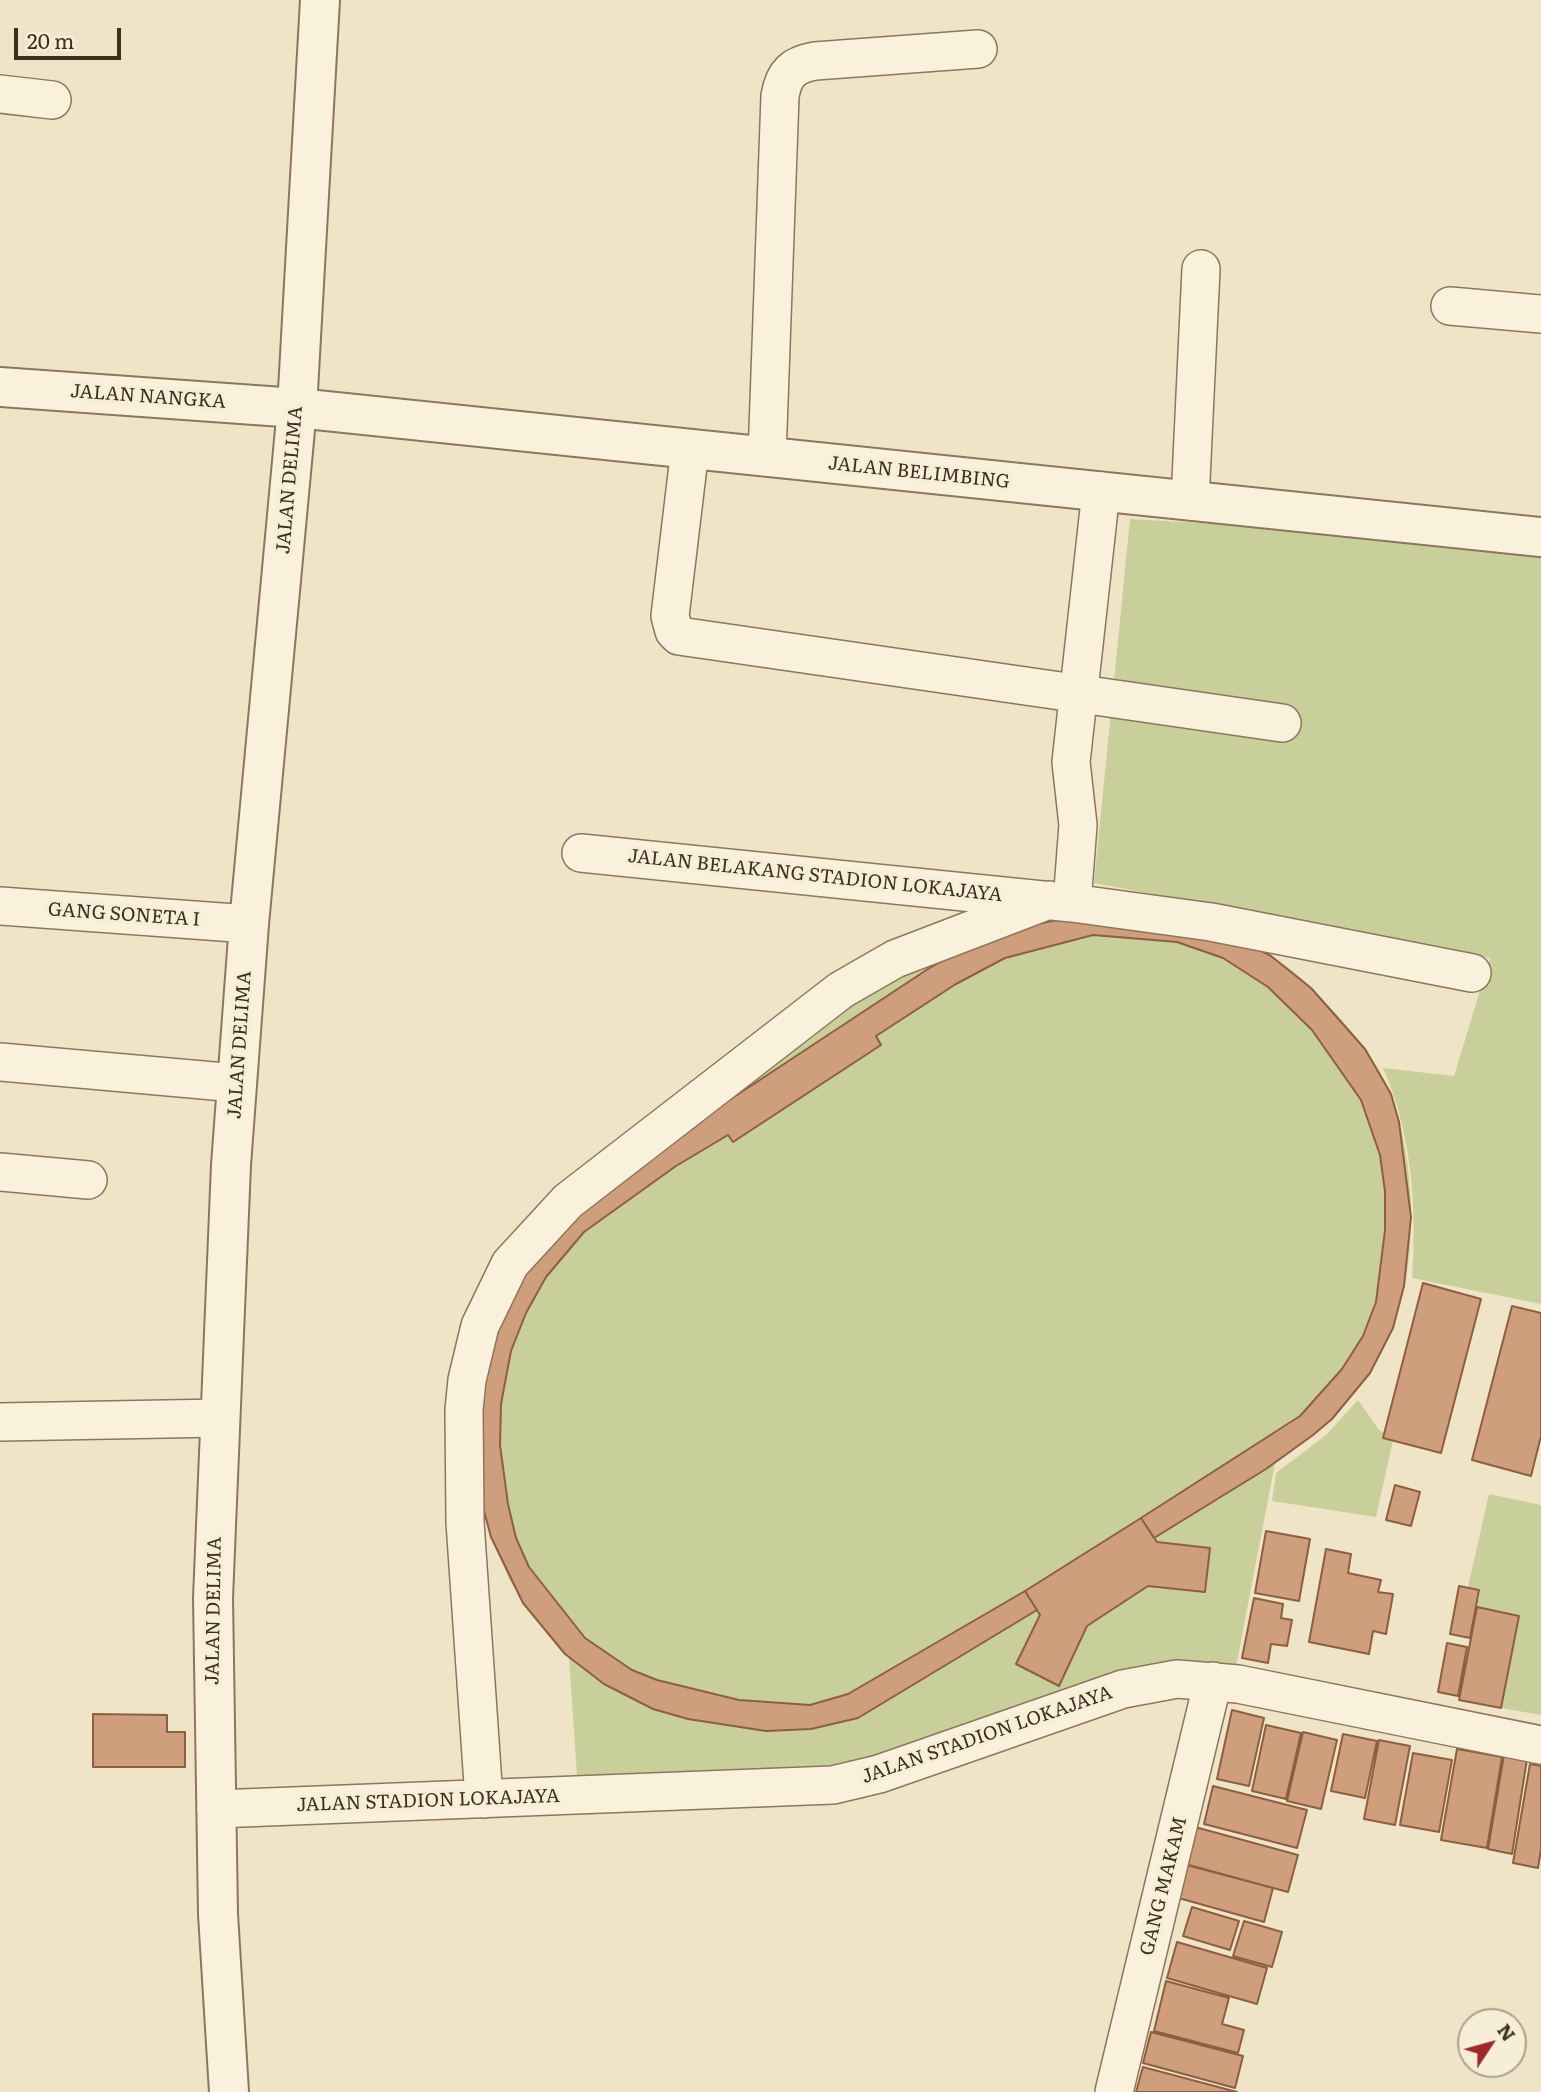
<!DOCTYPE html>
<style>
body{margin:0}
#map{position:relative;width:1541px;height:2092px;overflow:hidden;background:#f0e4c8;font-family:Literata,serif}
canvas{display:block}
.north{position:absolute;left:1457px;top:2008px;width:70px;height:70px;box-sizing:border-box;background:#f7eed8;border:2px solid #ada18e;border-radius:50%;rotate:54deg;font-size:19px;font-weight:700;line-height:28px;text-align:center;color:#3d2e20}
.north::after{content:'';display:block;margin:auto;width:24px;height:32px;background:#9e2a2b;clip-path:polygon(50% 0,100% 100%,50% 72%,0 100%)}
.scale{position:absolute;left:14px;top:28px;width:107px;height:32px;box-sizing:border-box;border:4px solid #3d2e20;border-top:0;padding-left:9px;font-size:21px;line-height:24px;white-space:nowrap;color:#3d2e20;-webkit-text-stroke:5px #f7eed8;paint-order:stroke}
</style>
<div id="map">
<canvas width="1541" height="2092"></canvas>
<div class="north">N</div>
<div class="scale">20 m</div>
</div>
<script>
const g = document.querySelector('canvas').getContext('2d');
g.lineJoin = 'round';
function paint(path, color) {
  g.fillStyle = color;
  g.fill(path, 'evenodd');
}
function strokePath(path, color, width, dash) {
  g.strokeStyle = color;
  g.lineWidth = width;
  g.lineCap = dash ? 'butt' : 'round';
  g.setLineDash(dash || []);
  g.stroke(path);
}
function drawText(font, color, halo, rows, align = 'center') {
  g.font = font + ' Literata,serif';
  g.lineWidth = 7;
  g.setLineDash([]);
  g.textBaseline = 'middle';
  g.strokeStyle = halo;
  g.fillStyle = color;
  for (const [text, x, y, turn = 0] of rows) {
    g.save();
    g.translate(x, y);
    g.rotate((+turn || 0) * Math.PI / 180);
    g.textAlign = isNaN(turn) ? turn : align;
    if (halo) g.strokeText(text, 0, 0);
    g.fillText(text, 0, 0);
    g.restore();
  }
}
paint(new Path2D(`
 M1130 519 1326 530 1541 549V1304L1412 1278C1417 1207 1412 1134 1383 1068L1454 1076 1490 958 1094 883Z
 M1032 910C1089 921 1147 932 1204 944 1224 947 1252 948 1271 957 1291 966 1309 985 1324 1001 1350 1028 1378 1060 1391 1095 1416 1161 1419 1264 1392 1330 1369 1388 1325 1427 1275 1463L1235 1672 907 1750 811 1769 737 1775 577 1776 569 1657 523 1603 508 1577 491 1537 478 1489 495 1313 810 1019Z
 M1358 1400 1380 1431 1394 1436 1376 1517 1272 1501 1276 1473 1326 1435Z
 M1489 1494 1541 1505V1715L1501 1708 1518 1616 1477 1607 1480 1590 1468 1587Z`), '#c9cf9b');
const building = new Path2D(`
 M1068 918 1241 940 1271 956 1311 988 1365 1049 1391 1094 1399 1122 1411 1217 1404 1286 1393 1328 1370 1373 1332 1419 1313 1435 1266 1469 1154 1538 1141 1518 1300 1416 1342 1369 1363 1336 1376 1302 1385 1230V1191L1380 1155 1361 1100 1312 1030 1268 987 1223 958 1177 942 1093 935 1005 958 956 984 876 1036 881 1045 733 1142 728 1135 676 1166 584 1232 546 1277 526 1313 511 1351 501 1404 500 1445 508 1504 516 1538 529 1567 585 1638 632 1670 657 1680 739 1700 810 1705 848 1694 1025 1591 1037 1610 858 1718 811 1729 766 1731 688 1719 653 1709 604 1684 565 1654 523 1603 491 1537 478 1489 480 1350 541 1237 640 1159 931 967 959 952 1027 926Z
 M1423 1283 1481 1299 1441 1453 1383 1438Z
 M1512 1306 1541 1313V1436L1531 1476 1472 1460Z
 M1395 1485 1420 1492 1411 1526 1386 1520Z
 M1141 1518 1157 1542 1210 1548 1205 1592 1148 1586 1087 1626 1059 1686 1016 1664 1040 1615 1025 1591Z
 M1266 1531 1310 1539 1299 1601 1255 1593Z
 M1326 1549 1351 1554 1348 1573 1381 1580 1378 1592 1393 1594 1386 1634 1373 1631 1369 1654 1309 1642Z
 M1459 1586 1479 1590 1470 1638 1450 1634Z
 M1254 1598 1283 1604 1281 1618 1292 1620 1287 1646 1271 1644 1268 1663 1242 1658Z
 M1477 1607 1519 1616 1501 1708 1459 1700Z
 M1447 1643 1467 1647 1458 1696 1438 1692Z
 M1232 1710 1264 1718 1249 1786 1217 1779Z
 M93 1714 167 1715V1732H185V1767H93Z
 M1266 1725 1301 1733 1286 1799 1252 1791Z
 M1303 1732 1337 1740 1321 1809 1287 1801Z
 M1343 1734 1377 1741 1365 1798 1331 1791Z
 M1379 1740 1410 1746 1395 1825 1364 1819Z
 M1457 1749 1502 1757 1487 1848 1441 1840Z
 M1413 1753 1452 1760 1439 1832 1400 1825Z
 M1504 1755 1527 1759 1512 1854 1488 1849Z
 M1530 1764 1541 1766V1849L1538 1868 1513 1863Z
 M1213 1786 1307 1810 1297 1848 1204 1824Z
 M1184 1824 1298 1855 1288 1892 1174 1861Z
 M1183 1864 1273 1888 1264 1922 1175 1897Z
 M1192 1907 1239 1921 1230 1950 1183 1936Z
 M1244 1921 1282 1932 1272 1967 1233 1956Z
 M1177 1942 1267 1968 1257 2004 1167 1978Z
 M1166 1981 1229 1998 1222 2024 1244 2030 1238 2053 1154 2031Z
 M1151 2032 1243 2056 1235 2088 1143 2063Z
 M1143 2067 1237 2092H1136Z`);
paint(building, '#cf9f7d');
strokePath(building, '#8d5f41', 2);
const minor = new Path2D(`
 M0 94 52 100
 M1450 306 1541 314
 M690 449 670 616 674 631 679 636 1282 723
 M767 457 780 96C784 73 793 65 815 61L978 49
 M1190 501 1201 269
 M581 853 1072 903 1211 922 1472 973
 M1072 903 1078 825 1071 762 1101 491
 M0 906 249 924
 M0 1062 236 1083
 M0 1172 88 1180
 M0 1422 220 1418
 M484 1799 465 1522 464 1410 467 1380 480 1326 510 1264 568 1201 841 990 895 959 1049 900
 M216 1809 833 1785 879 1774 1123 1689 1177 1679 1238 1684 1541 1745
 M1114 2092 1213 1681`);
const tertiary = new Path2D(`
 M0 387 297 408 1541 537
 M229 2092 218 1914 213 1598 231 1165 249 924 297 408 320 0`);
strokePath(minor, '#8d765c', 40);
strokePath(tertiary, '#8d765c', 42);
strokePath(minor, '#faf1dc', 37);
strokePath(tertiary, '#faf1dc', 38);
drawText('19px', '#3d2e20', '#f7eed8', [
 ["JALAN NANGKA",148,397,4],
 ["JALAN BELIMBING",919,473,6],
 ["JALAN DELIMA",290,480,-85],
 ["JALAN BELAKANG STADION LOKAJAYA",815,876,6],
 ["GANG SONETA I",124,915,4],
 ["JALAN DELIMA",240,1045,-86],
 ["JALAN DELIMA",214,1611,-89],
 ["JALAN STADION LOKAJAYA",987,1735,-19],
 ["JALAN STADION LOKAJAYA",428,1801,-2],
 ["GANG MAKAM",1164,1886,-76]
]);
</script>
